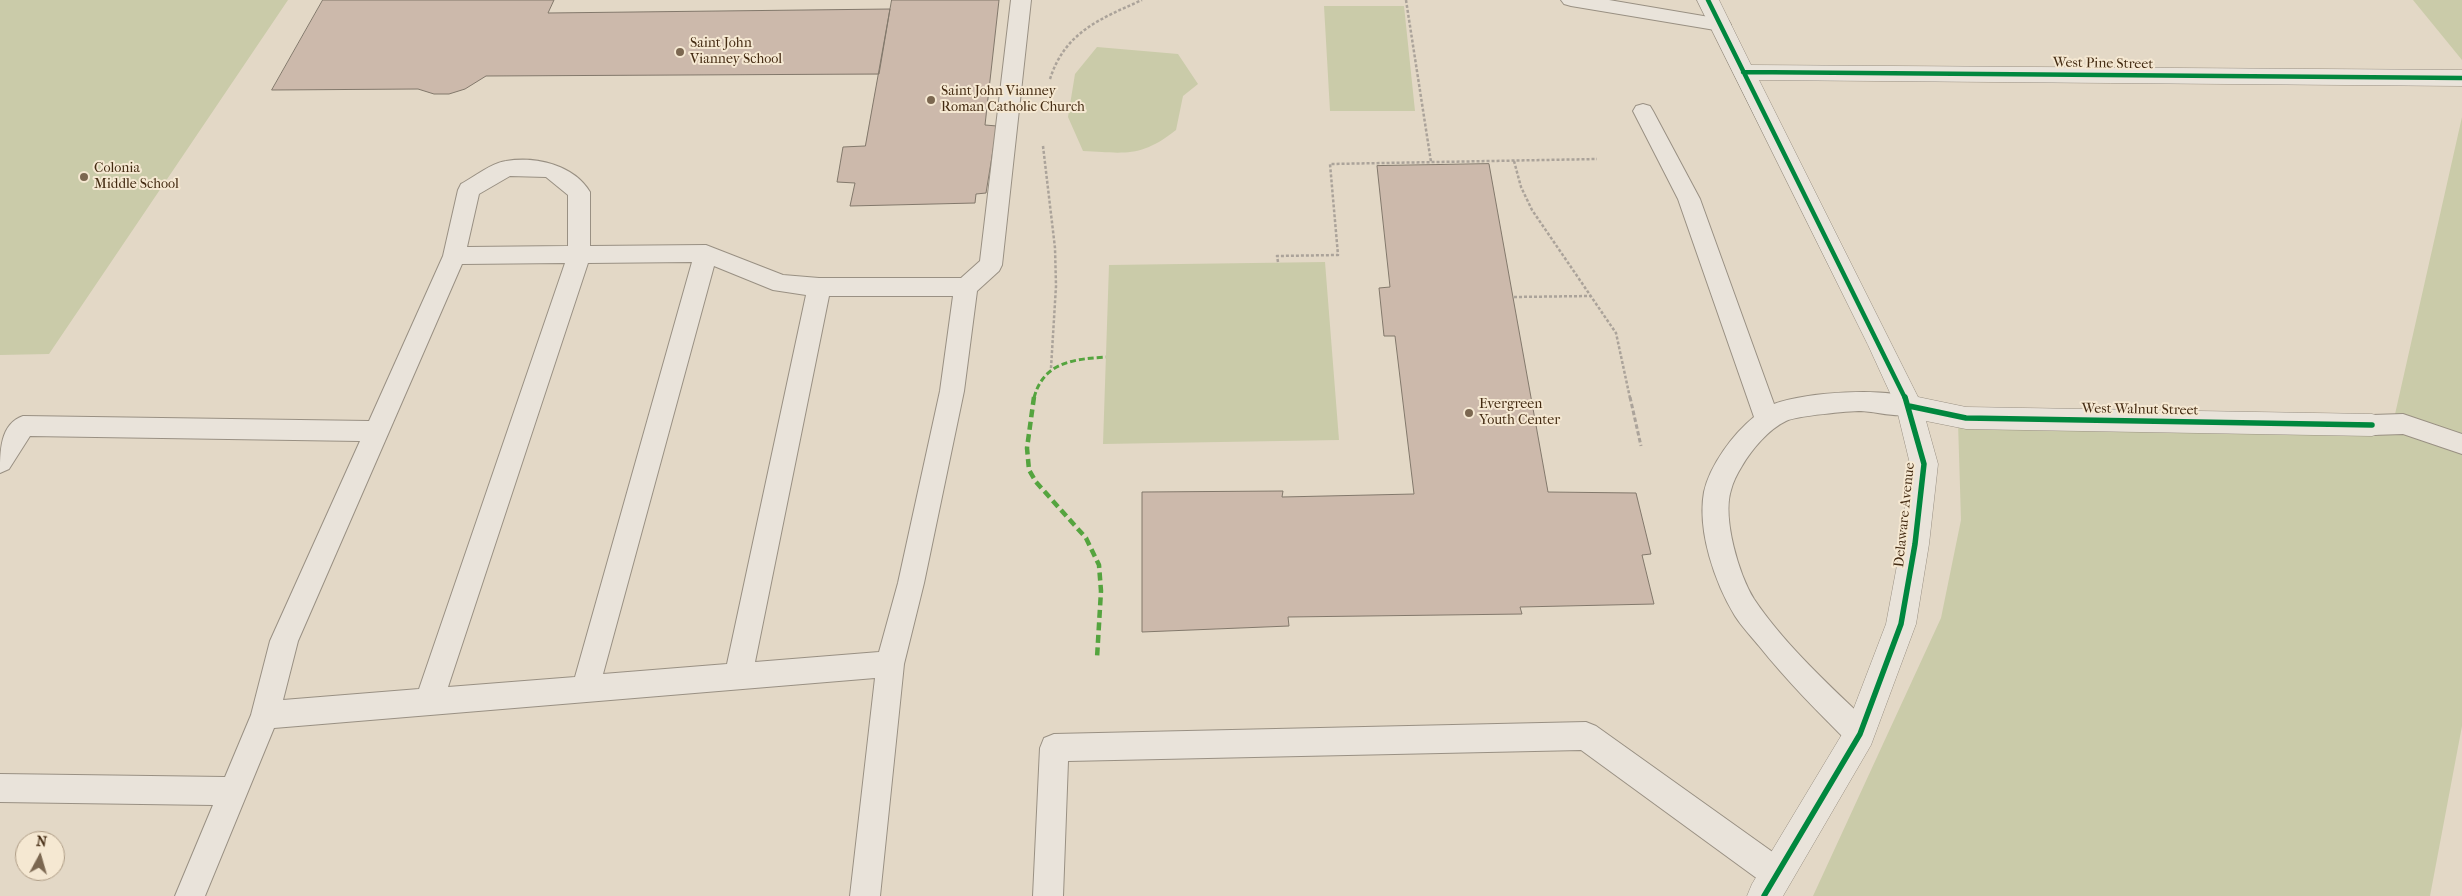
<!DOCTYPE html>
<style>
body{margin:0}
#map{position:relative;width:2462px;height:896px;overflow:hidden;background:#e3d8c6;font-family:"IM FELL French Canon",serif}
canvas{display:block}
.north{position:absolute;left:15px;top:831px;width:50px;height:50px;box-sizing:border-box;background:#f5e8d2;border:1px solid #ae9c85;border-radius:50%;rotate:6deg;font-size:14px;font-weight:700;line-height:20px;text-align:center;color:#432a11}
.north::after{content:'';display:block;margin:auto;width:18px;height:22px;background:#7b6750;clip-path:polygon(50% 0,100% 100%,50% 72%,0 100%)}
</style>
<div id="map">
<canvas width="2462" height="896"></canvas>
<div class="north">N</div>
</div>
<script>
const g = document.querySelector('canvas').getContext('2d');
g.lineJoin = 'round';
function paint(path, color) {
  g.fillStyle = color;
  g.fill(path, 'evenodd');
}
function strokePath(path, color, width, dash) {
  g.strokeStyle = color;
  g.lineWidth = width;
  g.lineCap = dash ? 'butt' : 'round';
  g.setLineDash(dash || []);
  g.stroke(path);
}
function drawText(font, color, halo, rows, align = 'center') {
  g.font = font + ' "IM FELL French Canon",serif';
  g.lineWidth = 4;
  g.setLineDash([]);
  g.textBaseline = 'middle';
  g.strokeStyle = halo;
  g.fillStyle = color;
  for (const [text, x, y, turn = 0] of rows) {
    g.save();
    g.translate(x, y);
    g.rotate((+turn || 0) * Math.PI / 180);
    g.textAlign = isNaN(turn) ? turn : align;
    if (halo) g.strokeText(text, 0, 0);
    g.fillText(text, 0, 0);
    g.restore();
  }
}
paint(new Path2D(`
 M0 0H288L49 354 0 355Z
 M2413 0H2462V60Z
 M1324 6H1404L1415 111H1330Z
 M1097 47 1178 54 1198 84 1183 96 1176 130C1141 158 1124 153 1083 151L1068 117 1075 74Z
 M2462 117V726L2430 896H1813L1941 618 1961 520 1958 422 2391 432Z
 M1325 262 1339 440 1103 444 1109 265Z`), '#cacba9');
const building = new Path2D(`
 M323 0H554L548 13 890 9 879 74 486 76 465 89 449 94H434L418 89 272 90Z
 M892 0H999L985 125 997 126 986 193 976 194 975 203 850 206 855 183 837 182 843 147 865 146Z
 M1489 164 1548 492 1636 493 1651 554 1642 555 1654 604 1520 607 1522 614 1288 617 1289 626 1142 632V492L1283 491 1282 497 1414 494 1395 336H1384L1379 288 1390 287 1377 166Z`);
paint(building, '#ccb9ab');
strokePath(building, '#82786b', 1);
const service = new Path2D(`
 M1011 0H1031L1002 265 999 271 977 291 964 391 924 583 904 664 880 896H850L875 678 274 728 205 896H175L213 805 0 802V774L225 777 251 715 270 641 360 441 30 436 9 469 0 473C0 451 0 424 23 416L369 421 443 256 458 190 461 184C474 177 491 163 506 161 536 156 574 165 590 192V246L706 245 783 275 819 278H961L980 261ZM510 176 546 177 568 195V246L467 247 479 194ZM692 262 575 677 448 687 588 263ZM565 263 419 689 283 700 298 641 462 264ZM714 266 773 290 806 295 727 664 603 674ZM829 296H953L940 391 898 583 879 652 755 662Z
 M1561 0H1609L1721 19 1728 20 1731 25 1728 30 1721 31 1571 6 1564 4Z
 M1643 104 1650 106 1653 111 1700 199 1774 404C1808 392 1883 387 1918 399L1921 406 1918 413C1900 419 1880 412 1861 411 1849 411 1796 416 1786 421 1769 429 1752 449 1742 466 1737 474 1733 482 1731 490 1722 518 1739 575 1754 599 1784 644 1831 687 1870 724L1874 734 1870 744 1860 748 1850 744C1818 712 1787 681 1759 646 1751 636 1742 627 1735 616 1715 583 1697 531 1704 492 1710 465 1733 434 1754 417L1678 199 1633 111 1636 106Z
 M2403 414 2462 434V454L2403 434 2372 435 2363 432 2360 425 2363 418 2372 415Z
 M1586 722 1596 726 1788 863 1792 874 1788 885 1777 889 1766 885 1581 750 1068 761 1063 896H1033L1040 748 1044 738 1054 734Z`);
const minor = new Path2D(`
 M1697 0H1719L1751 65 2462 70V86L1759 80 1918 397 1966 407 2372 414 2382 417 2386 425 2382 433 2372 436 1966 429 1926 421 1938 464 1929 544 1916 624 1871 745 1783 896H1747L1752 884 1847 726 1886 624 1901 544 1910 464 1896 406 1868 345Z`);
strokePath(service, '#999083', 2);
strokePath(minor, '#999083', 1);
strokePath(new Path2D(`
 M1406 0 1431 162
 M1050 79C1065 32 1100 19 1142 0
 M1043 146 1055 248 1056 286 1051 368
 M1514 161 1521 187 1532 210 1616 333 1630 398
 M1278 262 1277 256 1338 255 1330 164 1597 159
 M1514 297 1590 296`), '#aba39a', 2.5, [3, 2]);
strokePath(new Path2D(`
 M1630 397 1641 446`), '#aba39a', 3, [4.5, 2.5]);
paint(service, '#e9e3da');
paint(minor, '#e9e3da');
strokePath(new Path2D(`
 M1034 398C1043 362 1074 359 1106 357`), '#55a43f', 3, [6, 3]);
strokePath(new Path2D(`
 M1034 397 1027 448 1029 470 1036 482 1086 538 1099 565 1101 591 1097 658`), '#55a43f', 4.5, [8, 4.5]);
strokePath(new Path2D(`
 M1708 0 1905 398
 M1743 72 2462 78`), '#00873e', 4.5);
strokePath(new Path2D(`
 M1909 406 1966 418 2372 425
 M1764 896 1860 734 1901 624 1915 544 1924 464 1905 397`), '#00873e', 5.5);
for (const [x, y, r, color] of [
 [680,52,5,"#7b6750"],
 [931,100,5,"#7b6750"],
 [84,177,5,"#7b6750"],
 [1469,413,5,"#7b6750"]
]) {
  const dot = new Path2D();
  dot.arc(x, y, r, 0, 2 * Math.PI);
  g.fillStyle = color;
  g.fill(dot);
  strokePath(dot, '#f5e8d2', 2);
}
drawText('14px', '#432a11', '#f5e8d2', [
 ["Saint John",690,44],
 ["Vianney School",690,60],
 ["Saint John Vianney",941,92],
 ["Roman Catholic Church",941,108],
 ["Colonia",94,169],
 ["Middle School",94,185],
 ["Evergreen",1479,405],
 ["Youth Center",1479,421]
], 'left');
drawText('14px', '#432a11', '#f5e8d2', [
 ["West Pine Street",2103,64,1],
 ["West Walnut Street",2140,410,1],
 ["Delaware Avenue",1905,515,-84]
]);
</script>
